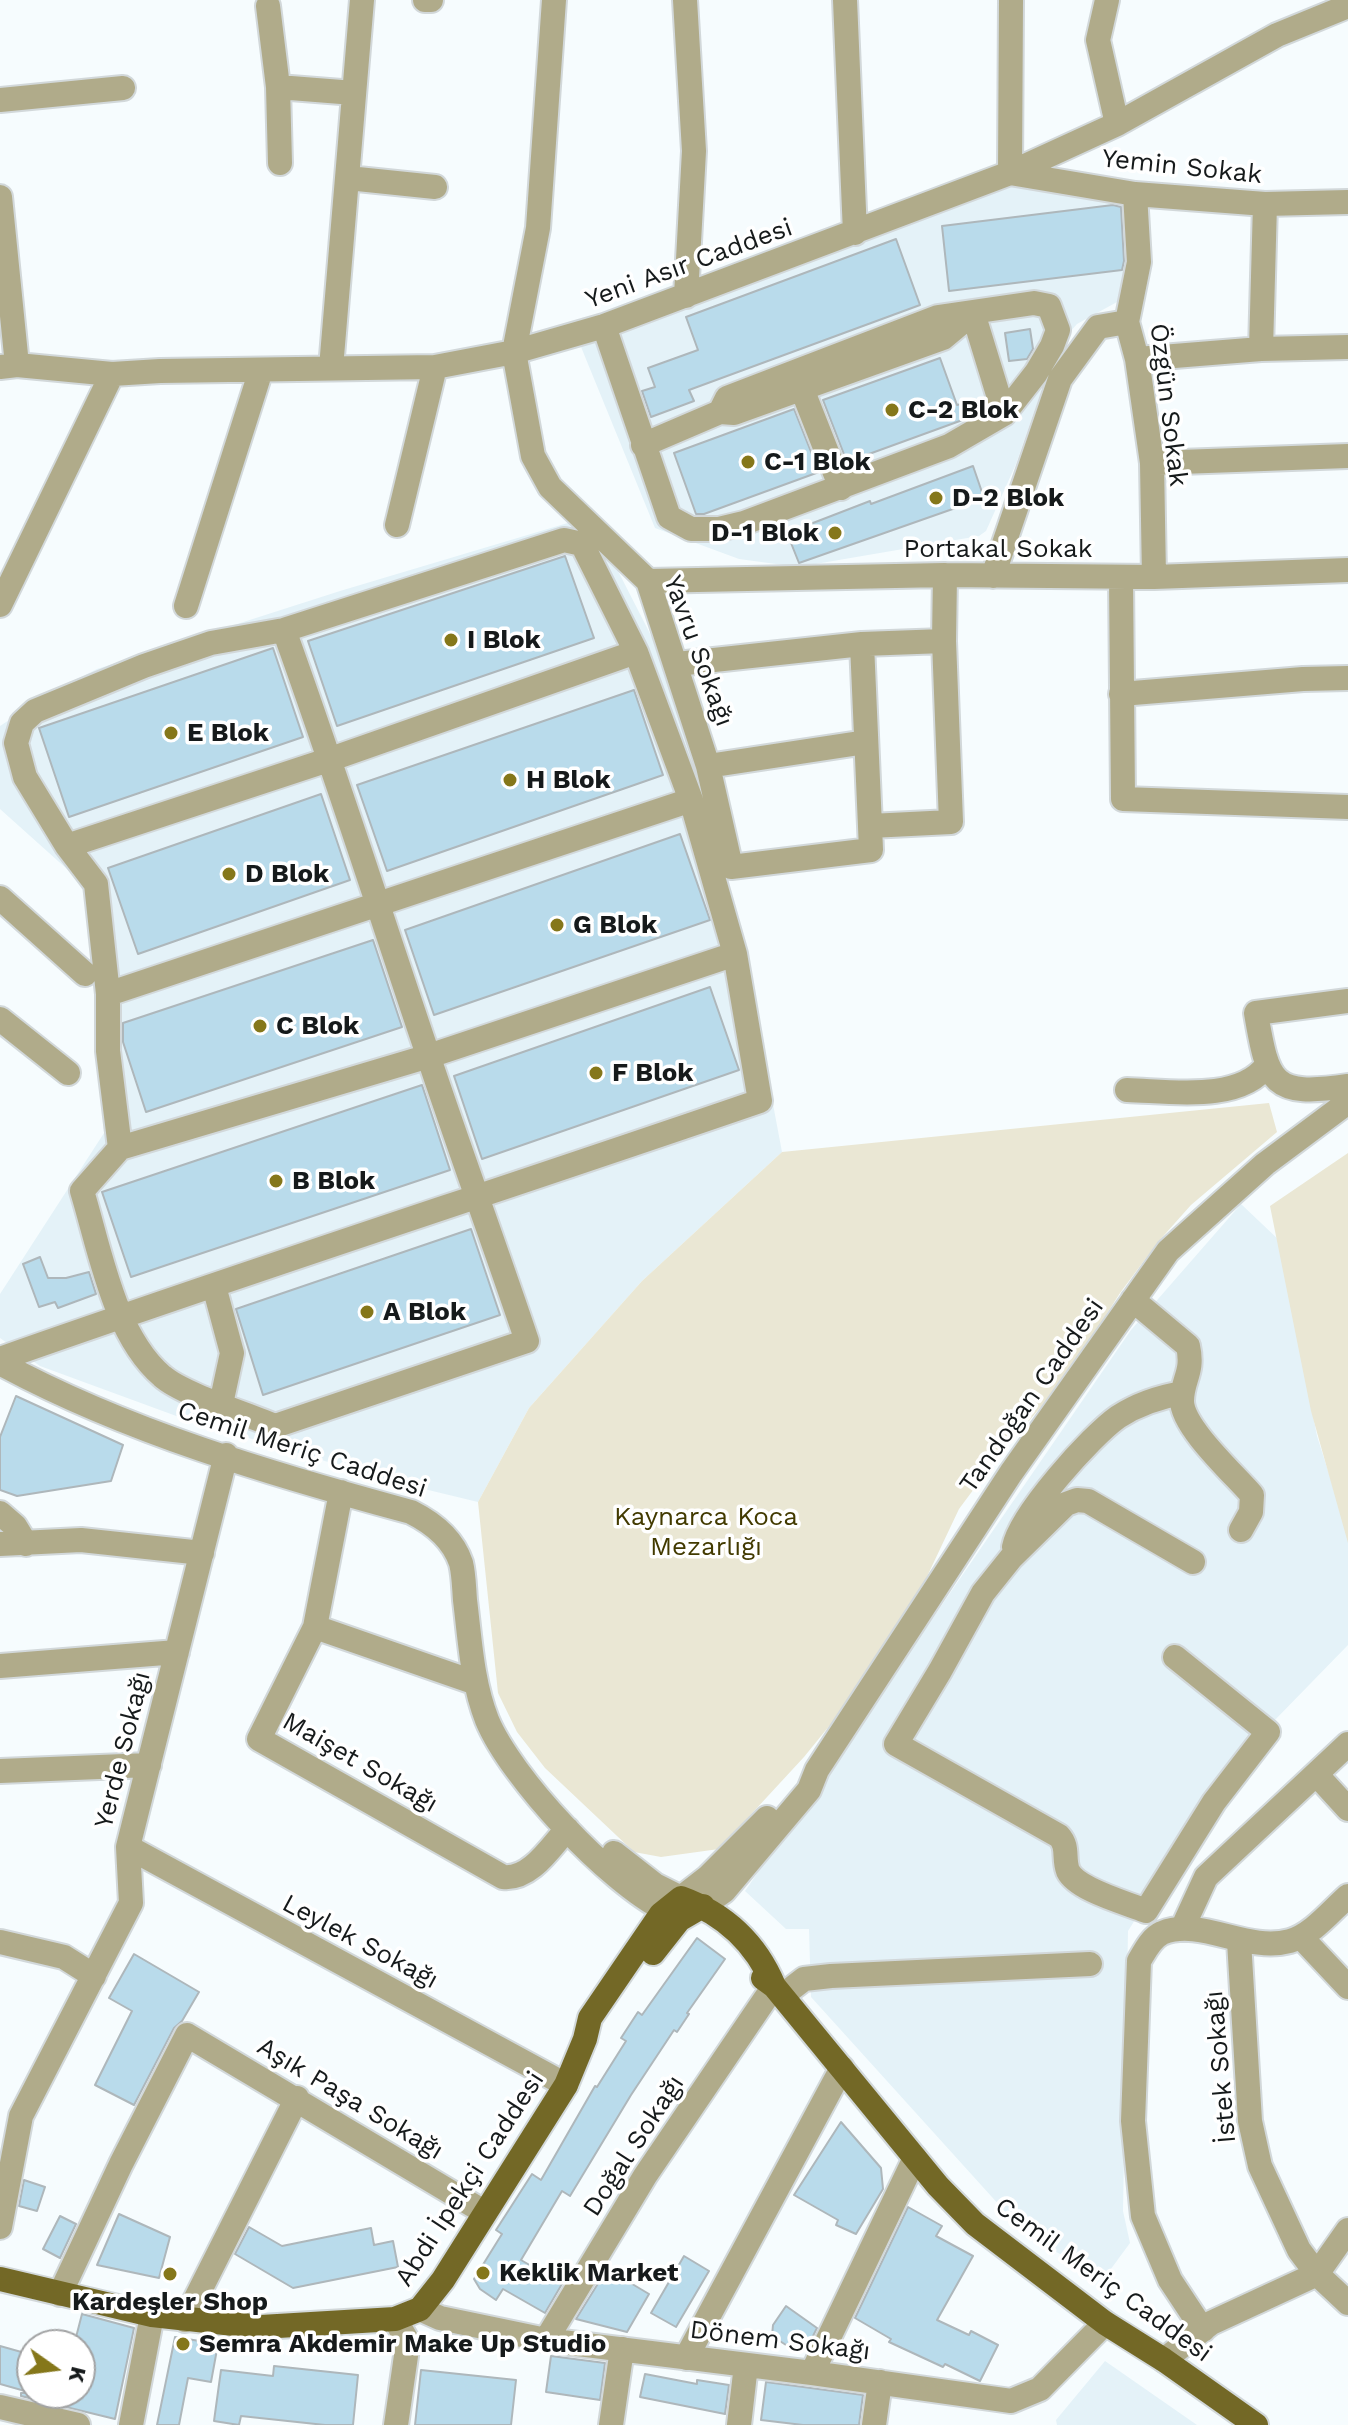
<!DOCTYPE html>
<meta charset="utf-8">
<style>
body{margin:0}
#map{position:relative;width:1348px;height:2425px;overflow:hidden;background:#f6fcfe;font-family:"Work Sans",sans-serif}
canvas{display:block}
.north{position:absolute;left:16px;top:2329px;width:80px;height:80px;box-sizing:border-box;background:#fff;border:2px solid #a2a3a4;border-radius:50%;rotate:104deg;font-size:22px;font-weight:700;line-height:32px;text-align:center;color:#161a1b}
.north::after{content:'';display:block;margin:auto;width:28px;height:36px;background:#85771a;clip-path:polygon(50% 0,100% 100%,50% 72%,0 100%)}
</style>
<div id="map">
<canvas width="1348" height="2425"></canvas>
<div class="north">K</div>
</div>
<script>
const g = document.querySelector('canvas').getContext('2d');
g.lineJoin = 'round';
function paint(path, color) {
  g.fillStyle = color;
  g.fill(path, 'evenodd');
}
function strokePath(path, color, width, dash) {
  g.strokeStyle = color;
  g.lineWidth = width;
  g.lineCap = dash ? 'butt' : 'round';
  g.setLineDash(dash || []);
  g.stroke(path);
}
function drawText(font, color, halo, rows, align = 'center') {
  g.font = font + ' "Work Sans",sans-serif';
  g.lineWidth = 7;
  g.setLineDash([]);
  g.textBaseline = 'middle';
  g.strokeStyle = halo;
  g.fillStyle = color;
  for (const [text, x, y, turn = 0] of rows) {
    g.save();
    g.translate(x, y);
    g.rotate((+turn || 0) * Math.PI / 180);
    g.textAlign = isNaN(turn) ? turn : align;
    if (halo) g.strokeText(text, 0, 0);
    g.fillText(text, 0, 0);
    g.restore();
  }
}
paint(new Path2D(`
 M1020 184 1129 199 1132 280 1125 294 1117 302 1077 324 1062 341 1051 363 1016 464 986 531 979 536 798 567 739 559 655 528 579 342Z
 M571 522 589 537 617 569 663 659 741 934 782 1152 642 1281 529 1408 478 1502 391 1481 179 1417 40 1366 0 1338V1294L104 1133 87 887 0 809V726L55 690 97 669 340 591Z
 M1241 1204 1280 1241 1317 1436 1348 1534V1645L1235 1761 1128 1931 1123 2211 1130 2243 1105 2277 1029 2238 811 1997 809 1929H786L745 1891 1131 1330Z
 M1105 2361 1197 2425H1057L1056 2420Z`), '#e4f2f8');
paint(new Path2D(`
 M1269 1103 1277 1132 1191 1205 1158 1242 1120 1293 1068 1375 994 1462 959 1509 905 1623 869 1677 804 1757 719 1849 661 1857 634 1852 545 1768 517 1732 498 1693 478 1502 529 1408 642 1281 782 1152Z
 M1348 1153V1543L1311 1411 1270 1206Z`), '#eae7d4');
const building = new Path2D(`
 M1113 205 1121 207 1124 261 1122 270 949 291 942 226Z
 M896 239 920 305 689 390 694 401 651 417 642 391 655 387 648 368 698 350 686 317Z
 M1030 329 1033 349 1027 359 1009 361 1005 333Z
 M940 358 957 405 984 399 986 407 968 418 847 462 823 400Z
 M794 409 819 472 704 514H696L674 453Z
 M973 466 984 498 799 563 787 533 870 501 871 504Z
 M565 556 594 638 337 726 308 641Z
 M273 648 303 737 69 817 39 728Z
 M634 690 663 775 387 871 357 785Z
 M321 794 350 880 138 954 108 868Z
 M680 834 710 920 434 1015 405 930Z
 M373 940 402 1027 146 1112 123 1042V1023Z
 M710 987 739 1070 482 1159 454 1076Z
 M422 1085 450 1170 131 1277 102 1192Z
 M471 1229 500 1315 263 1395 236 1309Z
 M40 1257 48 1278H66L89 1272 96 1294 58 1308 55 1302 39 1307 23 1264Z
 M16 1396 123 1445 111 1481 17 1496 0 1490V1437Z
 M697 1938 725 1959 687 2013 689 2014 677 2032 674 2030 631 2095 570 2196 562 2191 521 2260 562 2284 545 2313 503 2289 496 2300 480 2289 474 2279 502 2234 496 2230 532 2174 541 2180 595 2086 597 2087 626 2041 621 2038 638 2012 642 2015Z
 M134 1954 199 1992 182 2021 174 2028 134 2105 95 2085 132 2011 109 1998Z
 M841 2122 881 2168 883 2189 856 2234 836 2225 838 2220 794 2195Z
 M24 2180 45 2187 37 2211 19 2206Z
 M908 2207 942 2226 936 2236 973 2256 937 2320 969 2335 971 2331 998 2345 980 2381 945 2364 943 2367 889 2342 891 2339 855 2318Z
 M119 2214 170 2237 159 2278 97 2265Z
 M60 2216 76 2224 60 2258 43 2249Z
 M249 2227 282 2246 371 2228 374 2245 393 2241 398 2267 293 2288 235 2254Z
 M684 2256 709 2271 676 2327 651 2313Z
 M607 2269 649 2294 627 2332 576 2319Z
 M786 2306 817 2328 807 2348 786 2345 772 2336 773 2325Z
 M82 2314 134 2328 115 2419 21 2396V2393H80V2345H74Z
 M175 2337 218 2344 211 2382 188 2378 179 2425H157Z
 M0 2346 32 2355V2393L0 2384Z
 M551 2356 605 2363 600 2400 546 2392Z
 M274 2366 358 2375 353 2425H325L241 2416 239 2425 214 2421 221 2370 273 2376Z
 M421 2370 516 2380 511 2425H415Z
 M645 2374 697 2384V2380L729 2385 725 2414 640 2397Z
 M766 2382 863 2395 859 2425H803L761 2420Z`);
paint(building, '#b9dbeb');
strokePath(building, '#aeb7bb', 2);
const minor = new Path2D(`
 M425 0H431
 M554 0 538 228 514 352 533 456 550 487 648 581 708 766 731 867 871 850 870 826 951 822 944 641 945 575
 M685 0 694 151 686 296
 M845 0 855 233
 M1011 0 1010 173 1135 194 1265 204 1348 202
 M1107 0 1098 40 1117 124
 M268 6 278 87 280 163
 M278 87 354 93
 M0 100 123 88
 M348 178 435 187
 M1135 194 1139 262 1127 322 1137 359 1152 463 1154 577
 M0 197 17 365
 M973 313 1004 414
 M604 326 669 517 691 529H719L744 523 949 446 1004 414 1036 373 1052 346 1058 330 1049 306 1034 303 938 317 727 398 720 412
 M1261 349 1265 204
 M1137 359 1261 349 1348 347
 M0 367 17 365 112 374 160 371 435 367 514 352 604 326 1010 173 1117 124 1277 35 1348 6
 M331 368 362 0
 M802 389 841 488
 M643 445 720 412 734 413 943 338 973 313
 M1152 463 1348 456
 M397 525 435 367
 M993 576 1060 379 1098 327 1127 322
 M1121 577 1123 799 1348 807
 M648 581 945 575 1154 577 1348 570
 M0 605 112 374
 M186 606 261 370
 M862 644 870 826
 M677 664 862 644 944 641
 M1121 694 1303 679 1348 678
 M708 766 866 742
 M67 846 331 759 636 652
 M0 898 85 974
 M108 994 691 800
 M1348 1001 1256 1013C1268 1084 1272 1097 1348 1086
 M0 1019 68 1073
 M1127 1090C1169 1091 1240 1103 1267 1065
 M120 1148 429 1056 735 954
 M214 1286 232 1353 221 1404
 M1133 1300 1188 1346C1194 1373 1182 1379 1182 1401 1182 1427 1234 1474 1252 1495L1251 1512 1241 1530
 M0 1359C252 1270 507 1188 760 1101L735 954 691 800 636 652 582 544 564 540 284 630 211 643 144 666 35 711 22 723 16 743 25 777 67 846 96 884 108 994V1051L120 1148 82 1191C100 1250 114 1335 162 1376 182 1394 247 1414 275 1426L527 1341C495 1246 460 1151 428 1055 380 913 335 771 284 630
 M0 1363C125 1431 274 1475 411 1512 433 1523 453 1539 461 1563 464 1575 464 1588 465 1600 470 1640 472 1682 487 1720 511 1778 609 1882 665 1910
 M341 1492 315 1627 259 1739 503 1877C530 1880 550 1848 567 1829
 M0 1513 15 1526 26 1544
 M0 1544 81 1540 202 1553
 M1014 1547C1020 1515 1091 1436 1118 1417 1138 1404 1159 1397 1182 1393
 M315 1627 476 1683
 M1175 1657 1268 1732 1214 1802 1146 1911C1127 1903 1077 1890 1068 1871 1063 1858 1069 1847 1059 1836L896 1744 940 1671 983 1593 1011 1558 1066 1504 1077 1500 1088 1501 1193 1562
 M0 1666 177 1652
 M0 1771 149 1765
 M1316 1774 1348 1809
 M128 1847 566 2085
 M614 1853 655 1885 681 1898 708 1877 767 1818
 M703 1906 724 1891 809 1790 817 1770 1011 1473 1168 1251 1265 1164 1348 1102
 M1182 1929 1206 1877 1348 1744
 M1301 1937 1348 1987
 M1239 1941 1250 2121 1260 2166 1299 2250 1317 2274 1348 2303
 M0 1942 64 1957 94 1976
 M782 1996 804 1979 831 1976 1090 1964
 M0 2227 21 2116 131 1903 128 1847 226 1455
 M60 2294 121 2164 187 2035 484 2212
 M420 2309 440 2318 546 2340 812 2373 1011 2401 1040 2389 1105 2323
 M395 2319 408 2342 396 2425
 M185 2320 297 2098
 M1203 2330 1170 2280 1143 2216 1133 2121 1139 1961C1145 1951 1151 1938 1162 1933 1201 1917 1247 1953 1290 1941 1312 1935 1331 1911 1348 1896
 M546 2340 645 2176 774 1986
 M686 2358 842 2068
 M1164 2360 1211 2323 1317 2274 1348 2230
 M812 2373 915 2158
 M0 2407 78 2425
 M131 2425 152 2315
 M611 2425 622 2349
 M739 2425 746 2365
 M874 2425 880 2382`);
const major = new Path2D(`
 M653 1953 679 1920 703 1906
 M763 1978 774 1986 938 2186 975 2224 1105 2323 1164 2360 1256 2425
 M0 2279 152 2315 261 2327 395 2319 420 2309 443 2280 566 2085 585 2039 590 2018 661 1914 681 1898C725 1914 756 1943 774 1986`);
strokePath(minor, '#d2d8da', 28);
strokePath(major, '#d2d8da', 28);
strokePath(minor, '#b0ab8a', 24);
strokePath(major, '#736826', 24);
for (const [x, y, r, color] of [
 [892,410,8,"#85771a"],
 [748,462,8,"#85771a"],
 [936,498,8,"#85771a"],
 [835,533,8,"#85771a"],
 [451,640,8,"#85771a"],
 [171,733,8,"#85771a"],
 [510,780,8,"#85771a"],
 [229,874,8,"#85771a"],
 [557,925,8,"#85771a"],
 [260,1026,8,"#85771a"],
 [596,1073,8,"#85771a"],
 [276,1181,8,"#85771a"],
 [367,1312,8,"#85771a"],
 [483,2273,8,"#85771a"],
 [170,2274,8,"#85771a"],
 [183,2344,8,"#85771a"]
]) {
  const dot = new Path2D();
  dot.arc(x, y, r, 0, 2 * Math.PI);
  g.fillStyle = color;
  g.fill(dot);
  strokePath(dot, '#fff', 3);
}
drawText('26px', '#161a1b', '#fff', [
 ["Yemin Sokak",1182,167,6],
 ["Yeni Asır Caddesi",689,264,-20],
 ["Özgün Sokak",1168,405,83],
 ["Portakal Sokak",998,549],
 ["Yavru Sokağı",698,651,70],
 ["Tandoğan Caddesi",1032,1396,-55],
 ["Cemil Meriç Caddesi",302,1450,18],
 ["Yerde Sokağı",123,1750,-76],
 ["Maişet Sokağı",360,1763,30],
 ["Leylek Sokağı",360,1942,28],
 ["İstek Sokağı",1221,2067,-95],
 ["Aşık Paşa Sokağı",350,2099,31],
 ["Doğal Sokağı",634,2146,-57],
 ["Abdi İpekçi Caddesi",470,2179,-57],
 ["Cemil Meriç Caddesi",1103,2280,36],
 ["Dönem Sokağı",780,2341,7]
]);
drawText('bold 26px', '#161a1b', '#fff', [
 ["C-2 Blok",908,410],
 ["C-1 Blok",764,462],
 ["D-2 Blok",952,498],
 ["D-1 Blok",819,533,"right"],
 ["I Blok",467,640],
 ["E Blok",187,733],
 ["H Blok",526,780],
 ["D Blok",245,874],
 ["G Blok",573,925],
 ["C Blok",276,1026],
 ["F Blok",612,1073],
 ["B Blok",292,1181],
 ["A Blok",383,1312],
 ["Keklik Market",499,2273],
 ["Kardeşler Shop",170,2302,"center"],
 ["Semra Akdemir Make Up Studio",199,2344]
], 'left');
drawText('26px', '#423a00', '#fff', [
 ["Kaynarca Koca",706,1517],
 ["Mezarlığı",706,1547]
]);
</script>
